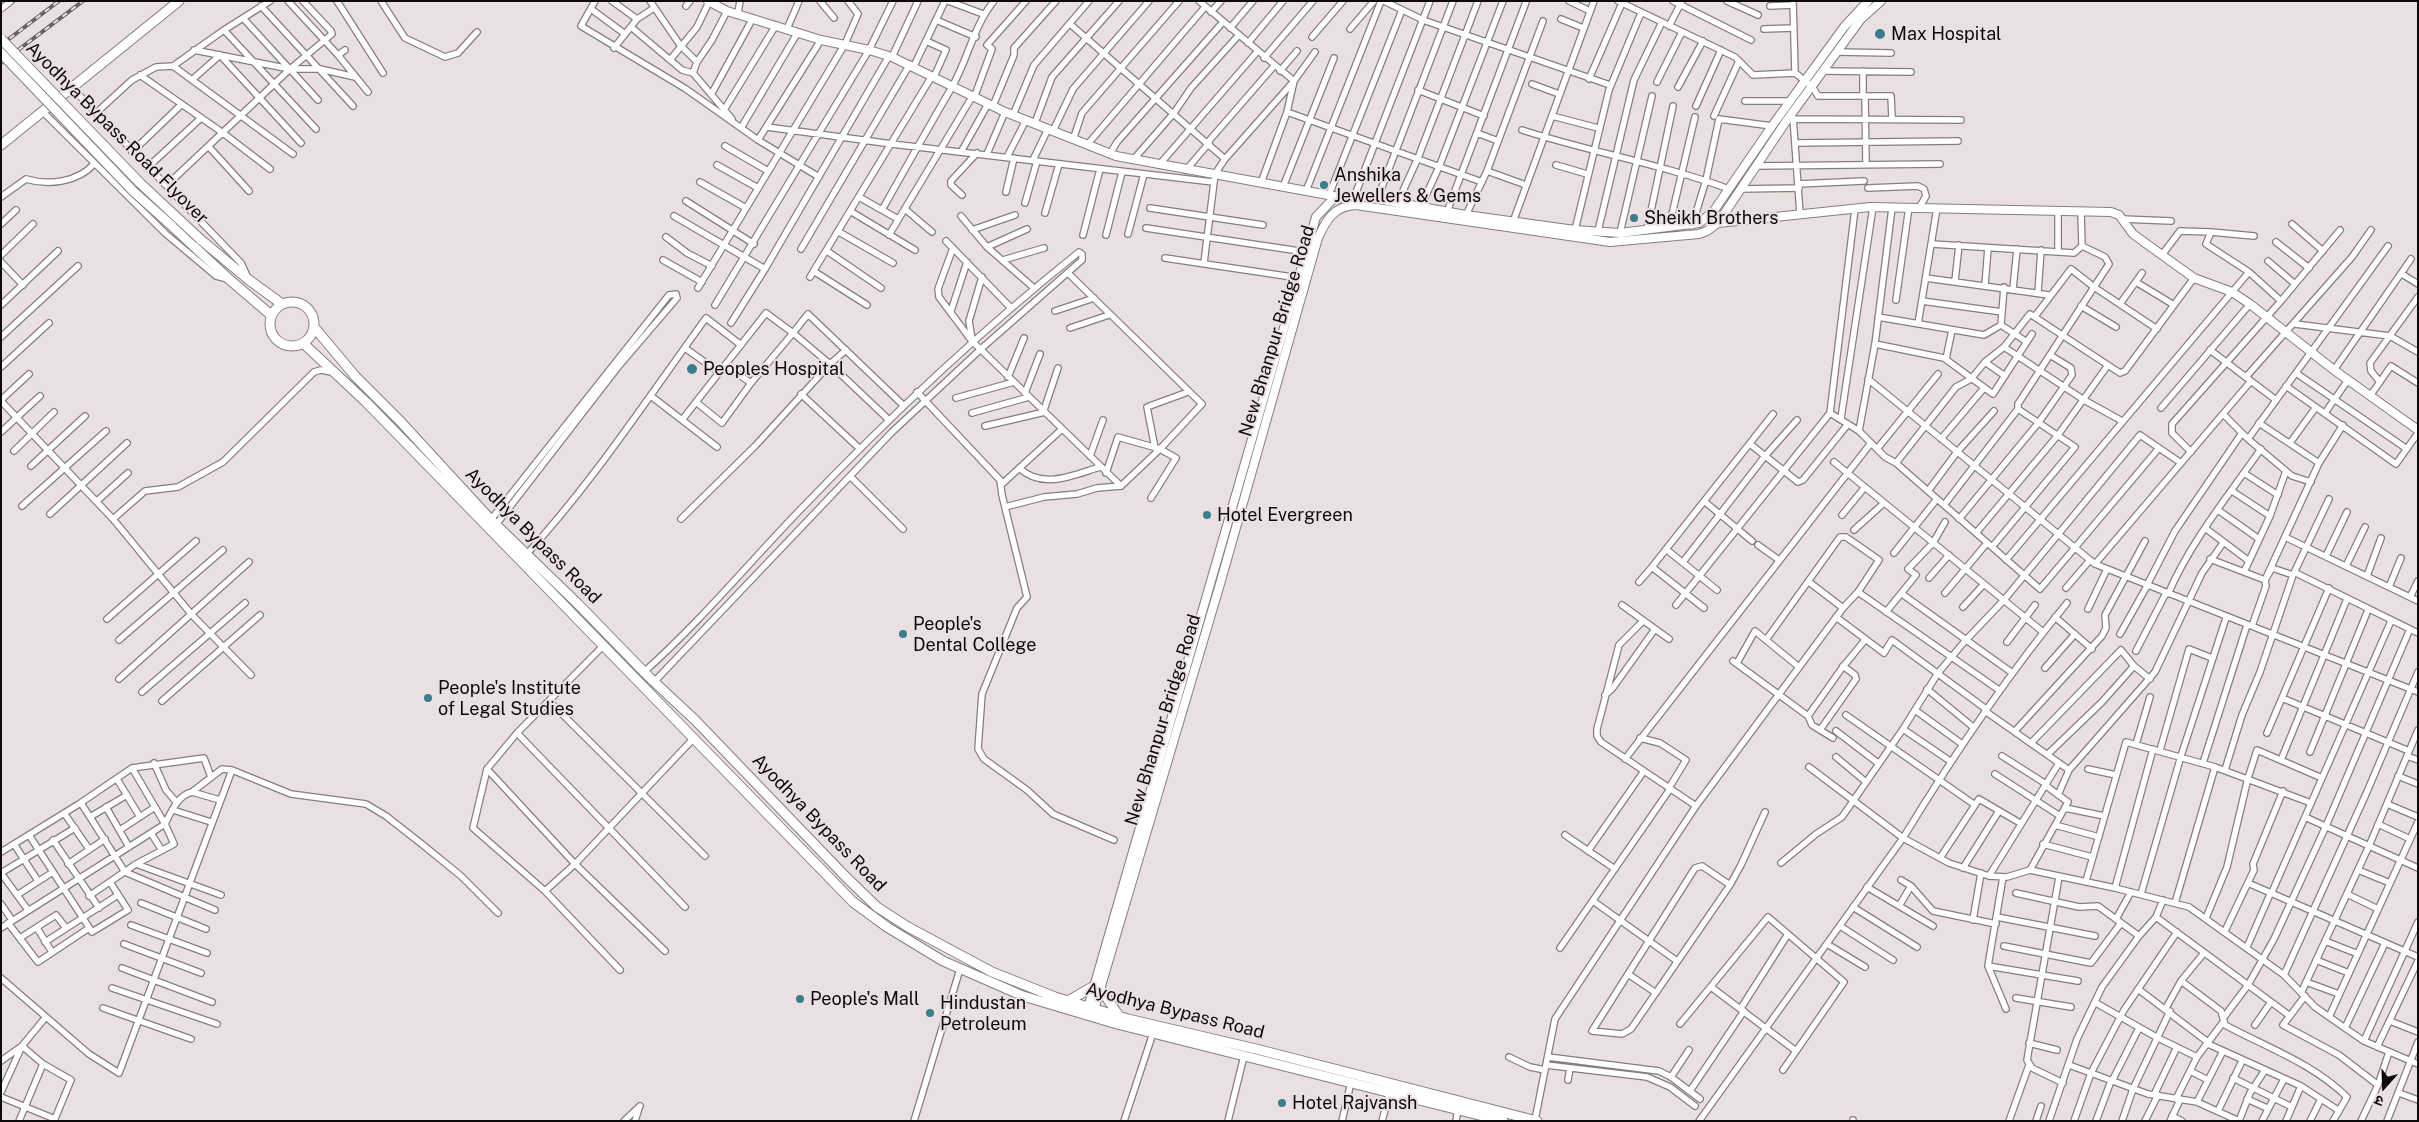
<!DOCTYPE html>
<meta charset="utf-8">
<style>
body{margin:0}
#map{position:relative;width:2419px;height:1122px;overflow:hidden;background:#ebe0e1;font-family:"Public Sans","Noto Sans Devanagari",sans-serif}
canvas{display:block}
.frame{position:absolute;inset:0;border:2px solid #0e0a0b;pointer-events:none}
.north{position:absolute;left:2359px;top:1062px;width:50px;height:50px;-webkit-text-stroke:4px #ebe0e1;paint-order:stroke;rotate:200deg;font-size:14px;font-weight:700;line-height:20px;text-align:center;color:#0e0a0b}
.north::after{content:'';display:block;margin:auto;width:18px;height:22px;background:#0e0a0b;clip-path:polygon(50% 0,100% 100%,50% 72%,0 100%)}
</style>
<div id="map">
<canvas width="2419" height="1122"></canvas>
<div class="frame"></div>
<div class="north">उ</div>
</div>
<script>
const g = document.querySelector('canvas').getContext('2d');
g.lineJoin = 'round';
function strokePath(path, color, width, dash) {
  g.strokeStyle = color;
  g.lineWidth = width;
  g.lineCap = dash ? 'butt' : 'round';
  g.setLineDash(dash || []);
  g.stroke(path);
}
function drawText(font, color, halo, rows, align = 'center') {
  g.font = font + ' "Public Sans",sans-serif';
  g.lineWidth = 4;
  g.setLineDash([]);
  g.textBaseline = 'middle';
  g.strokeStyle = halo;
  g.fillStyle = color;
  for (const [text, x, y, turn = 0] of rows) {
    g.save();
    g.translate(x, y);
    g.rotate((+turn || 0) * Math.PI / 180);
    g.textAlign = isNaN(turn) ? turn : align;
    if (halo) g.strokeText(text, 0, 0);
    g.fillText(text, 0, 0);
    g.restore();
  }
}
const minor = new Path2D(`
 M288 1 338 55 368 92
 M337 1 383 73
 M381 1 405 38 445 57 458 53 477 32
 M595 1 581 26 686 89 758 140 819 177
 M612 1 637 19
 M650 1 680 45 697 62 693 73 732 119
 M820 1 834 18
 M948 1 983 14
 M1199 1 1294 81 1287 112 1261 183
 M1384 1 1423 20 1610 85
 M1569 1 1590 11
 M1618 1 1735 57 1753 75 1795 73
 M1673 1 1751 40
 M1727 1 1758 15
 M1793 1 1795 73 1812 86 1818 96H1891L1892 118
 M261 6 353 106
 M686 6 690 1
 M1770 6 1793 5
 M1 9 11 1
 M591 9 625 34
 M1211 12 1221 1
 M738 13 740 1
 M243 18 318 100
 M1561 19 1583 28
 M936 20 976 37
 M1070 24 1225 159
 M1669 26 1681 3
 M631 27 682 70 693 73
 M1230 28 1253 1
 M787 29 799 1
 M1350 29 1374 1
 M1764 29 1794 28
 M224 30 316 129
 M1312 37 1343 1
 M926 41 946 50 934 77
 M1248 43 1283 1
 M614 48 637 19 654 8
 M194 50 290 69H320L355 77
 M1836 52 1891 53
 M338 55 345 50
 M892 57 918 1
 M1264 58 1313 1
 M670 60 697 27 709 2
 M697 62 712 40 727 11
 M173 66 293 154
 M914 66 945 1
 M1280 71 1297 51
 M1823 71 1911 72
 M1863 71V96
 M140 75 223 133 270 169
 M193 79 220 55 301 143
 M1589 79 1622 3
 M1657 82 1682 32
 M1532 84 1559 94
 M1678 87 1703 41
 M72 88 241 263 248 278
 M1418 90 1484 116
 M712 93 753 18
 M1865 96 1866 164
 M974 98 992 49 987 45 1026 1
 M1745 101H1790
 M993 106 1014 55V48L1056 1
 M1696 106 1721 50
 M724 110 776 25
 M42 111 166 234 216 276 228 279
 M1287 112 1482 182
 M96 113 132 80 156 67 173 66 224 30 270 1
 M1013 115 1034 65 1089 1
 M1552 116 1598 128
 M1714 116 1739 61
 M1793 117 1800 214
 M1793 119 1961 120
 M1035 123 1052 77 1119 1
 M767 127 892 144 1213 182
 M741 128 798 32
 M1522 130C1590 152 1661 164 1729 189
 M1053 131 1073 89 1149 1
 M1477 133 1498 141
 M758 140 821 40
 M1073 140 1082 113 1179 1
 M1208 142 1274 66
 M1795 143 1958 141
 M1087 145 1205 7
 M725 146 768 171
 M209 147 249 191
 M132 152 181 105
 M961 152 988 104
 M987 154 1005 112
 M1110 154 1117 142 1223 22
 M1007 157 1026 120
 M1033 160 1048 129
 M1133 160 1174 113 1191 88 1238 36
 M717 165 758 188
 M1159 165 1257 52
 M1556 165 1587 174
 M1756 166 1940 164
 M147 168 201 118
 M1186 170 1209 143
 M1487 171 1526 185
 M700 182 746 208
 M1798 184 1864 181
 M167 185 290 69 332 34 331 31 303 1
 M1283 187 1334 58
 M1868 188 1918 186 1924 189 1926 196 1919 208
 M1740 189 1799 188
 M1306 191 1381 1
 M1006 192 1014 158
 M962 195 951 185V181L977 153
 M1329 195 1402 10
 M1355 195 1430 1
 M1 197 26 179C49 186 78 182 94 164
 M859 197 882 210
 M1377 200 1453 1
 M686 201 754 244
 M1025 203 1037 161
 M1397 204 1418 158 1478 1
 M1150 208 1263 225
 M1420 208 1439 167 1503 1
 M905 209 932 232
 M850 211 915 250
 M1447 212 1526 2
 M2058 212V251
 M1045 213 1059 164
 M1466 215 1487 171 1543 21
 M674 216 765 269
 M961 216 987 247 1034 288
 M898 219 882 210C905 169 928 128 952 87 968 59 974 25 994 1
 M2122 219 2171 221
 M1513 222 1594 1
 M1 224 16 210
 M2292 224 2323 251
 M1692 226 1706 180 1719 119 1772 126
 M1669 227 1695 117
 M1146 228 1306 252
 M972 230 1015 215
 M1575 230 1609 90 1641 13
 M1647 230 1673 106
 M1598 231 1634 80 1662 22
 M839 232 893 263
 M2211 232 2254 236
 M1620 233 1652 96
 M1128 234 1144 174
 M889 235 972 97
 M1083 235 1100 169
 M1106 235 1122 172
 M666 237 687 253 712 266
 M946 241 1011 308
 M2276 242 2309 268
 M1932 244 2074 253 2082 246 2081 213
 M987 247 1027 229
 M953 248 938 289 939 297 972 341 1121 486 1160 449 1202 404 1068 273
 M801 249 910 64
 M827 251 881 288
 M1 255 33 224
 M2162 255 2180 231 2211 232 2206 244 2249 272
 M1165 258 1299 278
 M663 260 702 282
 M1003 260 1044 248
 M2268 261 2295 284
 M1 262 23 285
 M1204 263 1215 174 1225 159 1294 81 1315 52
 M815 272 867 305
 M2402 274 2418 284
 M810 277 932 76
 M1926 278 2049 295
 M1955 281 1959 245
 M2136 282 2174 305
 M1985 285 1988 248
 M2004 287 2001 325 2027 342
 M698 288 845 44 858 14 848 1
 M2013 289 2017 249
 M2038 293 2041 250
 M1896 300 1909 207
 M1922 301 2002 312
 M2281 301 2340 230
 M2120 304 2142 273
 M1 305 58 251
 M715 305 869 50 893 1
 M2081 306 2116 327
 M951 311 967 262
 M1055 311 1094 298
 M2036 315 2071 269 2094 287 2157 329
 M1878 317 1984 335 2001 325
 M731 323 765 269 889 56
 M1918 324 1937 208
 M2295 324 2390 336 2418 352
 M1070 328 1109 315
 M1 337 78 266
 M972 339 969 321 982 277
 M1875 344 1944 358 1993 394 2032 334
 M2004 347 2084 400 2122 421
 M685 348 720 373
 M2210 350 2276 400
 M1946 359 1952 330
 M1985 362 2005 376
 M725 365 751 383
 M1 367 49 323
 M2334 370 2411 259
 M2296 373 2407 449
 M1008 377 1024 338
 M2246 377 2352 257 2371 230
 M1868 379 2095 564 2418 692
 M2380 382 2371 371 2370 363 2418 297
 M2286 386 2396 464 2418 433
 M917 392 1000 480 1002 495 1027 597 1017 608 982 694 978 749 984 759 1027 790 1053 814 1114 840
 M1025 393 1040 354
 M801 394 860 449
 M651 396 717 447
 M2370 396 2391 366 2418 383
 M956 398 1014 382
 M1 400 29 374
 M1 401 113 519 192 615 251 675
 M2161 408 2250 304
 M1044 410 1058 368
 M972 413 1029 397
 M1830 413 1859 431 1885 457 1896 463 2040 589 2159 448
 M2325 413 2348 380
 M2223 414 2248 439 2292 476 2311 482
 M1841 418 1873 207
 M888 419 830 364 793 333 808 314 903 405
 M682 420 696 402 722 423 751 383 793 333 766 313 696 402
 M2259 423 2319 463
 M985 426 1045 412
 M1859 431 1875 344 1892 208
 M1 432 40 396
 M1941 439 1984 388
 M2248 439 2388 246
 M2290 443 2316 407
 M1750 444 1798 482 1803 480 1848 424
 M1155 448 1147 407 1188 392
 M1877 449 1938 374
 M14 451 54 412
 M1090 456 1103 420
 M1834 462 2043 632
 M1896 463 1956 387 1971 379 1985 362 2004 347 2030 314 2120 373 2125 371 2194 278
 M31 466 85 416
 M1019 468C1043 490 1073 475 1100 467
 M1106 473 1118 437 1160 449 1176 458 1151 498
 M2244 473 2278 495
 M850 476 903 529
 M1002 484 1062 429
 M1928 491 1957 452 1994 411
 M2232 491 2270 516
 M97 501 128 473
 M1704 501 1752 541
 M1944 505 2018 409
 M22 506 106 431
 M1005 507 1044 497 1077 494 1097 488 1121 486
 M2218 510 2259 539
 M50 514 127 443
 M1842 515 1865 487
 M113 519 145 491 178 487 223 462 314 372 321 370 332 372
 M681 519 756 445 830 364 846 350
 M1959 519 2039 422 2072 375 2071 368 2050 355
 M489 522 669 295 676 294 677 298 618 367 495 526
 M2205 528 2249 561
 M1854 530 1884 503
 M1976 533 2058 435 2108 365
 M2285 537 2418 601
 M1758 545 1779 560
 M1992 547 2075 447 2018 409V404L2109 264 2105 257 2082 246
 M1667 550 1717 590
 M1894 553 1936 500
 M525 556C593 482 647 399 706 318L741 345
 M2326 556 2347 512
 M2210 559 2265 580 2272 568 2293 575
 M2006 560 2249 272 2281 301 2172 424V433L2191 452
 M1683 562 1765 456 1797 420
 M2095 564 2251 381
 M2346 566 2365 527
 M1652 567 1773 414
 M2244 572 2270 516 2286 471
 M2296 573 2418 633
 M2367 576 2381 538
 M1929 578 1949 555
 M1639 582 1652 567 1704 608
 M1809 582 1843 608
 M2147 585 2175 531 2242 433
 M2389 587 2401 558
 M2066 588 2090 560
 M1858 592 1999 690
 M1945 593 1987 543
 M1902 594 2011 672
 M2168 594C2191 541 2228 496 2261 449
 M2410 597 2418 581
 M2067 603C2006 677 1953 756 1903 838L1949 863 1989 876 2007 877 2030 870 2115 888 2189 907 2284 975 2315 1007 2345 1028 2364 1041 2418 1064
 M1622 605 1669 639
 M1676 605 1830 413 1855 209
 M1963 607 1984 584
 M2088 609 2107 569
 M1886 612 1916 575 1908 569 1933 543 1945 522
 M1836 617 1884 653 1892 640 1986 709
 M2055 617 2092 649
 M107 619 196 541
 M1643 621 1619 645 1597 729V736L1601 742 1696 806
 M2252 626 2266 586 2265 580 2319 463 2343 425
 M2120 634 2147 586
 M119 640 223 550
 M1766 640 1799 667
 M2007 642 2035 605
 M603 646 517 733 487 769 473 828 545 891 620 970
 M2136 651 2166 593
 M1733 661 1808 716 1812 725 1833 738
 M2045 668 2075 634
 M644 672C700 622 747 565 799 511 887 419 979 332 1079 252L1082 254V260L982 348 891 433 654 682
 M119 679 249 562
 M1927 689 1973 727
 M142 692 245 603
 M1605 695 1612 689 1655 629
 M2282 698 2409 751
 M162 701 260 615
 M549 701 705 856
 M1915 710 1962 744
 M1985 711 2059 763
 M1846 715 1975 805
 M1808 716 1842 668 1865 640
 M1903 729 1950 761
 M1820 730 1856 679 1855 675 1843 666
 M1836 731 1878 763
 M2015 731 2102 636 2106 628 2105 615 2145 541
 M517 733 685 907
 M2267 733 2329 588
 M1640 738 1660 743 1686 760 1669 788
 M2032 742 2121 650 2134 666
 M2136 744 2150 697
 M2160 750 2189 649 2212 658
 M2310 752 2368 610
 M2048 754 2102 702 2134 666 2150 679
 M2002 756 2046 784
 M2407 756 2418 760
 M1836 757 1866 782
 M1625 759 1871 443
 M2281 760 2347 599
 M154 763 166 790 177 803
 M2203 763 2247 625
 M487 769 575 864 665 951
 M2088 769 2116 775
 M2225 770 2242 715 2260 672 2293 575 2329 499
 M1995 774 2060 816
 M2398 776 2418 784
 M117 779 140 817
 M192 792 220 800
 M2058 795 2069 770
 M81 803 125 872 215 910
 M2387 804 2418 817
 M106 807 129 847
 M2065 808 2104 816
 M173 810 211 822
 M64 813 89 849
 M90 817 127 795
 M2305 817 2418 868
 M2378 824 2410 839
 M2055 825 2099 837
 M120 830 155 807
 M151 833 161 849
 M29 835 92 932 128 910 110 882
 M1565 835 1615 869
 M53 840 99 908
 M14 844 38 881
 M2043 844 2092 857
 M1588 851 1644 771
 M1 852 79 804 132 768 204 758 211 777
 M1940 858 1979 799 2020 823
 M1781 863 1816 834 1842 817 1903 729 1938 673 1965 641 2004 600 2140 435 2181 463
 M68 864 105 839
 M136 864 221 895
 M1963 868 1999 811
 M2030 870 2068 802 2045 785
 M2358 870 2390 883
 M1 873 75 828
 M1 873 28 910
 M1989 876 2059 763 2069 770 2155 672 2202 573 2223 543
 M2003 877 1988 966 2006 1009
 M2059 877 2027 1060 2032 1068 2063 1083
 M1901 880 1911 886 1933 911 1996 924
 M2086 881 2126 742 2215 767 2311 803
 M2248 883 2418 957
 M1730 885 1702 866 1695 868 1592 1031 1622 1034 1631 1029 1730 885 1741 865 1765 812
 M1867 887 1933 926
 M2115 888 2153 749
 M545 891 575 864 693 739
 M2272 892 2391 621
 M2016 893 2079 907 2098 906 2139 936
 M2141 894 2181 756 2226 618
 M2347 894 2378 909
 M17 895 53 872
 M89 896 136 864 174 844 165 824 132 768
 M1593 901 1677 961
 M141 903 206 929
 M2175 903 2215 767
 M1 904 12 920
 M1899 906 1911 886
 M1853 907 1917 947
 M1997 917 2095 936
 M2156 917 2290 1016
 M2206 918 2227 867 2248 778 2257 750 2322 778
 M2116 919 2131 892
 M1973 920 1981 873
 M8 923 38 962 89 928
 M131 925 207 953
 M1840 926 1893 960
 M1 928 165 824C171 812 178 795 192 792L222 769 232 770 291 794 366 804 386 816 423 845 461 876 498 913
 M37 928 52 952
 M2225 931 2254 870 2253 864 2283 791
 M20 938 56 915 66 928
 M2325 941 2358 954
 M45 942 118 895
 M124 944 201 973
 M1827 944 1865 967
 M2004 946 2091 963 2121 923
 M2247 947 2271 892
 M1560 948 1670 789
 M2316 960 2349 973
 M1988 966 2078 981
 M122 968 212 1002
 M1628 974 1656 993
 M2284 975 2366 794 2418 672
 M1 978 89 1054 119 1073 232 770
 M2181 981 2221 1011 2225 1025C2268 1048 2312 1063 2347 1097L2333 1121
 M2306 982 2339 994
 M1711 987 1796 1051
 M112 988 217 1024
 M2138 989 2209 1043
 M2302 991 2369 846 2418 730
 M2305 996 2283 1025 2339 1055 2378 1085
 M2016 998 2071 1007
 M2096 1003 2158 1038 2197 1057
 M103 1008 191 1039
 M1741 1008 1788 934
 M2166 1008 2181 981 2204 953
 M2224 1017 2248 985 2274 939 2326 826 2410 629
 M2329 1017 2418 822
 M45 1018 22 1046 43 1064 71 1080 54 1121
 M2390 1021 2418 1032
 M1680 1024 1768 917 1844 982 1783 1070
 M2255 1025 2271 1002
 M2345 1028 2385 943
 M2364 1041 2418 922
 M2029 1043 2057 1050
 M2208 1044 2301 1086 2338 1110
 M2377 1047 2418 961
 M1509 1057 1530 1067 1545 1070
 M1548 1057 1659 1071 1671 1077 1700 1099
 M1 1061 22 1046 1 1092
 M1546 1065 1647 1077 1670 1087 1695 1106
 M2069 1065 2148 1094 2197 1102 2239 1121
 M2190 1071 2208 1080
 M1671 1077 1689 1050
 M2233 1078 2292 1107
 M1568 1080 1570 1068
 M2112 1081 2139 1028
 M1690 1091 1744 1011
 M2399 1093 2418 1100
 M2154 1095 2177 1047
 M1 1097 55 1119
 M2176 1099 2197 1057 2224 1021
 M2247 1099 2267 1108
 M2197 1102 2223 1051
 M2218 1111 2242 1061
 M2172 1116 2182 1121
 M1535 1120 1555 1019 1696 806 1843 608 1858 592 1879 560 1846 537H1840L1766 640 1755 631 1737 663
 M19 1121 43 1064
 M624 1121 640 1106
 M635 1121 639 1108
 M914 1121 960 969
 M1124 1121 1153 1033
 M1228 1121 1244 1056
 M1342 1121 1351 1082
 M1382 1121 1390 1091
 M1456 1121 1458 1109
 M1699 1121 1903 838 1809 767
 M1853 1121V1120
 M2009 1121 2029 1065
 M2036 1121 2041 1106
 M2049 1121 2077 1039 2102 987 2139 936 2156 917 2163 900
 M2074 1121 2091 1073 2124 1010 2177 932
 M2096 1121 2111 1081
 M2122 1121 2133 1089 2170 1011
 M2145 1121 2158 1095
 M2170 1121 2180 1100
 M2239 1121 2250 1093 2265 1070
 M2262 1121 2284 1079
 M2286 1121 2301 1086
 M2310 1121 2321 1099
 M2361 1121 2378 1085 2389 1052
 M2387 1121 2418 1042`);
const tertiary = new Path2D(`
 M708 1 727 11 821 40 869 50 892 57 1005 112 1116 156 1339 197
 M1718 223 1870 207 2111 212 2119 215 2133 234 2162 255 2194 278 2232 292 2250 304 2334 370 2418 430
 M1087 1011 1316 217 1332 200 1355 195 1466 215 1575 230 1620 233 1699 223 1713 212 1772 126 1844 27 1868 1
 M1093 1013 1220 584 1318 238C1326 220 1334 206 1356 205L1610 242 1699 234 1707 231 1718 223 1787 120 1861 19 1881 1`);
const primary = new Path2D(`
 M1 145 179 1
 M172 226 230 280 271 315
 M200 239 249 280 282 304
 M270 324a22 22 0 1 1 44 0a22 22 0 1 1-44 0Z
 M314 327 355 376 400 421 491 520 578 604 649 677 695 720 846 877 877 907 908 927 992 972 1055 997 1128 1019 1260 1050 1537 1121
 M304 344 366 402 853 902 887 927 943 961 1023 996 1117 1024 1503 1121
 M1100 988 1119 1016
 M1068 1001 1094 986`);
strokePath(minor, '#867d7e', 8);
strokePath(tertiary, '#867d7e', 10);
strokePath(primary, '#867d7e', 11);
strokePath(minor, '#fff', 5.5);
strokePath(tertiary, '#fff', 8);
strokePath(primary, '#fff', 9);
const rail = new Path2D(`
 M1 45 59 1
 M1 63 83 1`);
strokePath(rail, '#686162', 4);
strokePath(rail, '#ebe0e1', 2, [5.5]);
const primaryBridge = new Path2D(`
 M1 39 140 183 200 239
 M1 53 134 192 172 226`);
strokePath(primaryBridge, '#867d7e', 11, []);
strokePath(primaryBridge, '#fff', 9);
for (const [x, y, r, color] of [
 [1880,34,6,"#3a7d8e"],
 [1324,185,5,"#3a7d8e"],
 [1634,218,5,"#3a7d8e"],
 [692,369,6,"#3a7d8e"],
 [1207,515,5,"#3a7d8e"],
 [903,634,5,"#3a7d8e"],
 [428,698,5,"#3a7d8e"],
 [800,999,5,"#3a7d8e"],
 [930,1013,5,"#3a7d8e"],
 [1282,1103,5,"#3a7d8e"]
]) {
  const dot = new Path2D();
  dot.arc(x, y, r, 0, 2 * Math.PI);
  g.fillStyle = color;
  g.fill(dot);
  strokePath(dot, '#ebe0e1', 2);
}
drawText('18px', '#0e0a0b', '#ebe0e1', [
 ["Max Hospital",1891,34],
 ["Anshika",1334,175],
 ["Jewellers & Gems",1334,196],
 ["Sheikh Brothers",1644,218],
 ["Peoples Hospital",703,369],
 ["Hotel Evergreen",1217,515],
 ["People's",913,624],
 ["Dental College",913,645],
 ["People's Institute",438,688],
 ["of Legal Studies",438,709],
 ["People's Mall",810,999],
 ["Hindustan",940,1003],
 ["Petroleum",940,1024],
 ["Hotel Rajvansh",1292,1103]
], 'left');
drawText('18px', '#0e0a0b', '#ebe0e1', [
 ["Ayodhya Bypass Road Flyover",117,133,45],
 ["New Bhanpur Bridge Road",1277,331,-73],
 ["Ayodhya Bypass Road",533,536,45],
 ["New Bhanpur Bridge Road",1163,720,-73],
 ["Ayodhya Bypass Road",819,823,46],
 ["Ayodhya Bypass Road",1175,1011,14]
]);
</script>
